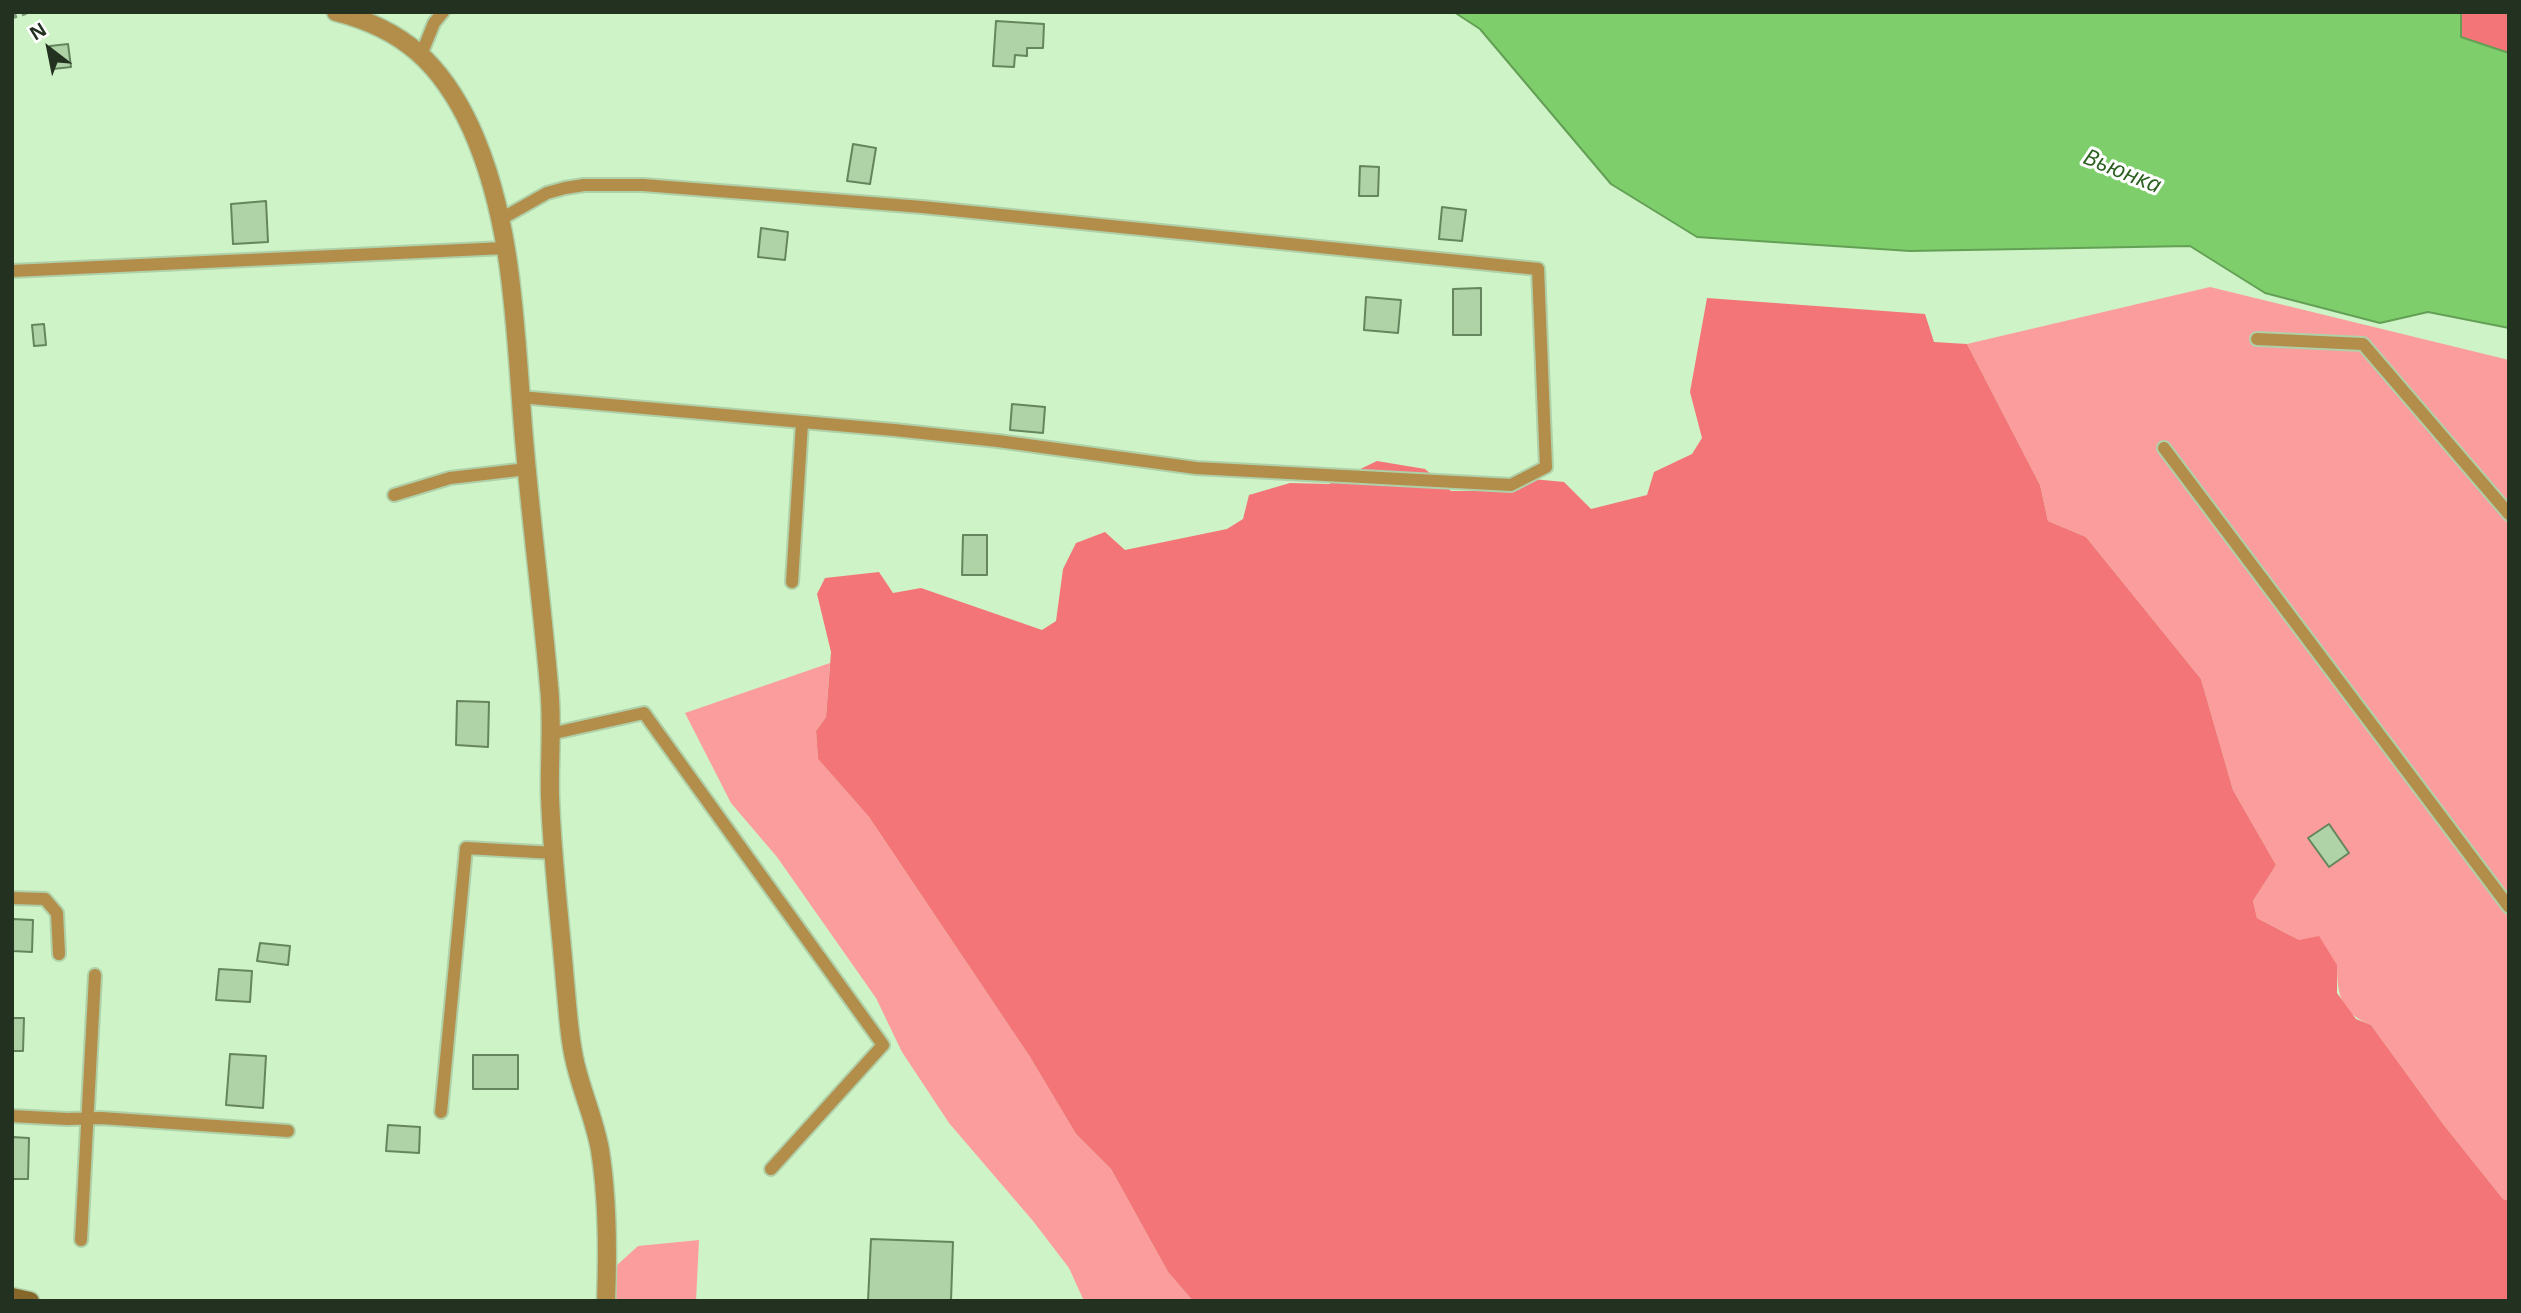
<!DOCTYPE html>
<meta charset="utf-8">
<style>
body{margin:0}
#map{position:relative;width:2521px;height:1313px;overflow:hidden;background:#cef3c6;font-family:"Open Sans",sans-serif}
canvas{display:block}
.frame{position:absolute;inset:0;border:14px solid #233120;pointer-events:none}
.north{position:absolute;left:14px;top:14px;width:70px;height:70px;-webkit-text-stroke:5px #fff;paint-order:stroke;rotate:328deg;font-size:19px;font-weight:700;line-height:28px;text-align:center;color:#233120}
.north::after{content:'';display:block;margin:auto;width:24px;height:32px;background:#233120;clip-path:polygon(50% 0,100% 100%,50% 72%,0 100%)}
</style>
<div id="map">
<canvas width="2521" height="1313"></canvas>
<div class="frame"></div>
<div class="north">N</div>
</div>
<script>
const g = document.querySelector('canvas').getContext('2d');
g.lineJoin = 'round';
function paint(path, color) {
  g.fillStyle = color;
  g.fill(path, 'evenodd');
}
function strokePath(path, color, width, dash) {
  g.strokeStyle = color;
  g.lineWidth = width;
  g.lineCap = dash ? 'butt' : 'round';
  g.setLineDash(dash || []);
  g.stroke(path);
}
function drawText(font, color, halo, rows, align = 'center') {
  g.font = font + ' "Open Sans",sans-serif';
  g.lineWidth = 6;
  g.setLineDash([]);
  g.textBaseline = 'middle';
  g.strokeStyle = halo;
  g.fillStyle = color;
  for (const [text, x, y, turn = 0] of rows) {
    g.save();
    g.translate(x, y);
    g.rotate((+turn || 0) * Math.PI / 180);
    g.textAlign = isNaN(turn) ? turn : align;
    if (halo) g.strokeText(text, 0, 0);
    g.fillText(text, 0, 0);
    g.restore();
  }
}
paint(new Path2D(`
 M2210 287 2509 360V1201L2503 1199 2443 1124 2371 1025C2341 1013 2337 995 2337 965L2299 940 2257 918 2253 901 2276 865 2233 790 2201 679 2086 537 2048 521 2040 485 1967 344Z
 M830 663 826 717 816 731 818 759 869 817 1030 1057 1076 1134 1111 1169 1168 1272 1193 1301H1084L1069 1268 1033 1221 949 1123 902 1052 876 998 777 857 731 803 685 713Z
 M699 1240 696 1301H616V1266L638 1246Z`), '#fc9d9d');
paint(new Path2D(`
 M2461 12H2509V53L2461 37Z
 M1707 298 1925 314 1934 342 1967 344 2040 485 2048 521 2086 537 2201 679 2233 790 2276 865 2253 901 2257 918 2299 940 2319 936 2337 965V993L2356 1019 2371 1025 2443 1124 2503 1199 2509 1201V1301H1193L1168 1272 1111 1169 1076 1134 1030 1057 869 817 818 759 816 731 826 717 831 652 817 594 825 578 879 572 893 593 921 588 1042 630 1056 621 1063 569 1076 543 1105 532 1125 550 1227 529 1243 519 1249 495 1290 483 1329 484 1377 461 1425 469 1451 491H1483L1522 478 1564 482 1591 509 1647 495 1654 472 1692 454 1702 438 1690 392Z`), '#f37578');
const water = new Path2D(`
 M1454 12H2461V37L2509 53V328L2428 312 2380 323 2265 293 2190 246 1910 251 1697 237 1611 184 1480 29Z`);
paint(water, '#7ecf6c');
strokePath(water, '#63a055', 2);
const building = new Path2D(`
 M996 21 1044 24 1043 48H1027V56L1015 55 1014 67 993 66Z
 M68 44 71 67 53 69 50 46Z
 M853 144 876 148 870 184 847 181Z
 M1360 166 1379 167 1378 196H1359Z
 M266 201 268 242 233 244 231 204Z
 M1442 207 1466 210 1462 241 1439 239Z
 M761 228 788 232 785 260 758 257Z
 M1481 288V335H1453V289Z
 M1366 297 1401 300 1398 333 1364 330Z
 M44 324 46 345 34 346 32 325Z
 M1012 404 1045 407 1043 433 1010 430Z
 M963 535H987V575H962Z
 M457 701 489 702 488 747 456 745Z
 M2329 824 2349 853 2329 867 2308 838Z
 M12 919 33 920 32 952 12 951Z
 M260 943 290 946 288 965 257 961Z
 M219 969 252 971 250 1002 216 1000Z
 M12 1018H24L23 1051H12Z
 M230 1054 266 1056 263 1108 226 1105Z
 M473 1055H518V1089H473Z
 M388 1125 420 1127 419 1153 386 1151Z
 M12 1137 29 1138 28 1179H12Z
 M871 1239 953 1242 951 1301H868Z`);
paint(building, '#afd3a7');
strokePath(building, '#64855d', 2);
const lane = new Path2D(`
 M421 55 434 23 443 12
 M501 219 547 193 565 188 584 185H643L922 207 1538 269 1546 467 1511 485 1196 468 998 441 894 430 520 397
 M12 271 505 248
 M2257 339 2363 344 2509 514
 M2164 448 2509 907
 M394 495 450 478 527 469
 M792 582 802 423
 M550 734 644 713 883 1045 771 1169
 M12 898 45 899 57 913 59 954
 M441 1112 466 848 554 853
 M12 1116 67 1119 101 1118 288 1131
 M81 1240 95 975`);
const street = new Path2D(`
 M336 12C404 29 442 65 471 128 515 225 515 336 524 439 531 522 542 604 549 686 553 722 549 760 550 796 552 858 560 920 565 982 568 1011 569 1042 577 1070 584 1097 595 1122 600 1150 608 1200 608 1250 606 1301`);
const secondary = new Path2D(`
 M12 1297 30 1301`);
strokePath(lane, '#afd0a8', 16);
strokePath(street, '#afd0a8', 21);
strokePath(secondary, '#afd0a8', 21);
strokePath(new Path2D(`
 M12 17 28 12`), '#7c9677', 4.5, [5, 5]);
strokePath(lane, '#b38d4a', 12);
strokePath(street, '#b38d4a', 18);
strokePath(secondary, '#866629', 18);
drawText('italic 23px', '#2a5f1e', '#fff', [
 ["Вьюнка",2122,172,22]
]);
</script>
